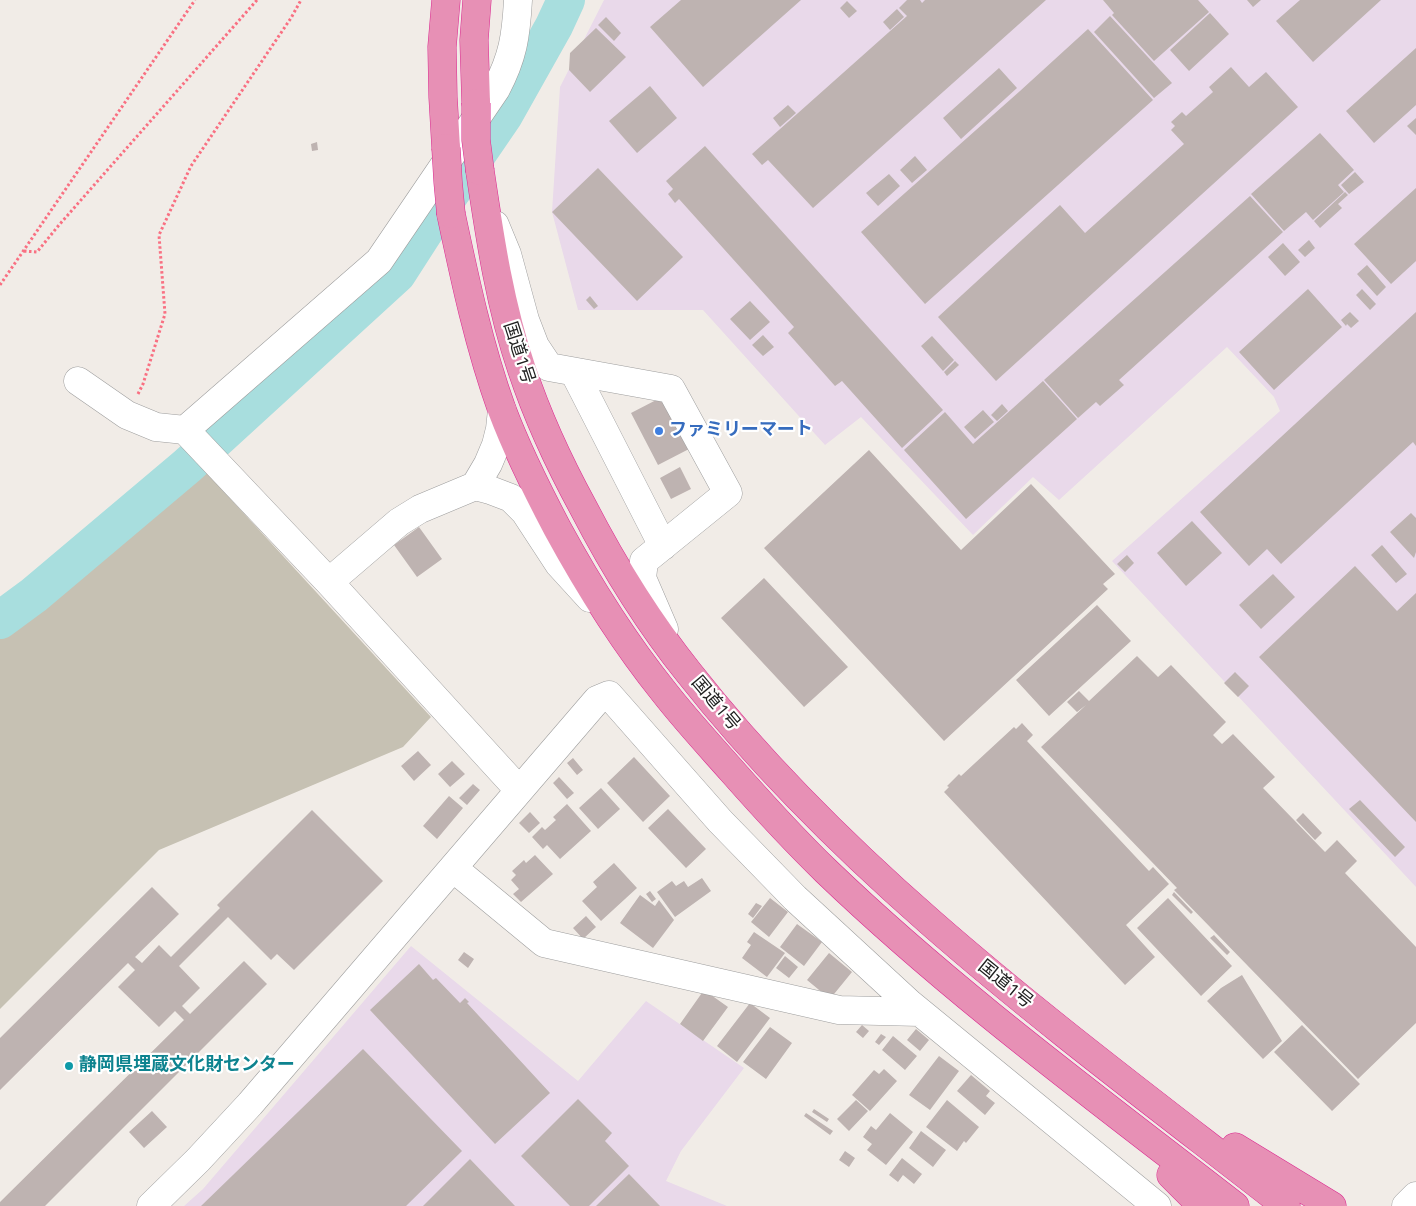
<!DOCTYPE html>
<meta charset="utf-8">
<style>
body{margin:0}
canvas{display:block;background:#f1ece7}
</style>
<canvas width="1416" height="1206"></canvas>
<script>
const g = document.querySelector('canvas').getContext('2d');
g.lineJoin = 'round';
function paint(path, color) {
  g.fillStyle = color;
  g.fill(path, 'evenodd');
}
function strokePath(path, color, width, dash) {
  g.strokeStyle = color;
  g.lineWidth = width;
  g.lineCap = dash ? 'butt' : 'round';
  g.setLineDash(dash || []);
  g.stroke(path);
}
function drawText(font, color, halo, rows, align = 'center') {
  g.font = font + ' "Titillium Web","Noto Sans JP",sans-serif';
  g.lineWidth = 4.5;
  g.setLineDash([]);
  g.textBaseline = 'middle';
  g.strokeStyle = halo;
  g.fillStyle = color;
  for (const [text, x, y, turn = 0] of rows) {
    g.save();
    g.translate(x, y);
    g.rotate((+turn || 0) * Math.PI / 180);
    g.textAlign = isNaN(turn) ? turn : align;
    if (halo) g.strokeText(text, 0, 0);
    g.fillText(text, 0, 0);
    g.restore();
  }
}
paint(new Path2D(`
 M604 0H1416V887L1112 561 1280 411 1274 397 1227 347 1059 500 1033 477 973 535 861 417 825 445 703 310H578L552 212 560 87Z
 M411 946 578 1081 646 1001 744 1068 681 1151 666 1181 727 1206H184L203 1189Z`), '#e9d9ea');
paint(new Path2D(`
 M204 470 431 717 403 747 159 850 0 1009V633Z`), '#c6c1b3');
strokePath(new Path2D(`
 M0 620 34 595 187 466 397 274 424 232 504 115 554 26 566 0`), '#a8dede', 38);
paint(new Path2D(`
 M681 0H801L703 87 650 27Z
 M907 0H920L922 3 925 0H1046L813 208 768 160 762 165 752 154 907 16 899 8Z
 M1103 0H1198L1209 12 1154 61 1112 15 1114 13Z
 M1247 0H1261L1253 7Z
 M1300 0H1381L1313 62 1276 21Z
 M847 1 857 11 849 18 840 8Z
 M897 9 904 17 890 30 883 22Z
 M1210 13 1229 34 1189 71 1170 50Z
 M1110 16 1172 83 1154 98 1094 32Z
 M606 17 621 33 614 41 598 25Z
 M596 28 626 57 590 92 569 70 570 53Z
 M1088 29 1153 100 925 304 861 232 1020 91Z
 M1416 48V105L1374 143 1346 111Z
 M1231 67 1249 87 1266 72 1298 107 996 381 938 317 1060 205 1085 233 1184 144 1171 130 1175 126 1171 122 1182 112 1186 116 1213 92 1209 87Z
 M999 68 1017 88 961 139 943 118Z
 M650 86 677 118 637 153 609 121Z
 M788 105 796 113 780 127 773 118Z
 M1416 118V135L1407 126Z
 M1320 133 1354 170 1338 185 1344 192 1313 220 1306 212 1284 231 1251 194Z
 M317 142 318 150 312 151 311 144Z
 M705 146 943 410 902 448 842 381 835 386 788 333 794 327 679 199 675 203 668 194 673 189 666 181Z
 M915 156 927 170 912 183 900 170Z
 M598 168 683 257 637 301 552 212Z
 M1355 172 1364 182 1349 194 1341 185Z
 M889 174 900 186 878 206 866 193Z
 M1416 188V261L1391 284 1354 244Z
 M1345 192 1348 195 1338 204 1342 208 1320 228 1314 221Z
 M1250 196 1283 232 1119 380 1124 385 1100 406 1096 402 1078 418 1044 380Z
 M1309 240 1315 248 1305 257 1298 250Z
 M1283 243 1300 262 1285 276 1268 257Z
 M1367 265 1386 287 1377 296 1357 274Z
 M1308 289 1342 327 1274 390 1239 352Z
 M1362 289 1376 304 1370 310 1356 295Z
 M590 296 598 306 594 309 586 300Z
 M750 301 770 322 750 340 730 319Z
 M1350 312 1359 321 1351 328 1347 324 1346 326 1341 320Z
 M1416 312V446L1413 442 1281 564 1267 549 1249 566 1200 512Z
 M763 335 774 347 763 356 752 345Z
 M932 336 954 360 943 371 921 346Z
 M955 361 959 365 947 376 944 372Z
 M1043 381 1077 419 966 519 904 450 945 412 973 444Z
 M662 397 689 449 658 465 631 413Z
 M1002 404 1008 411 997 421 991 415Z
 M983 410 994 422 975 439 964 427Z
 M869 450 961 550 1031 484 1115 574 1103 584 1108 589 944 741 764 548Z
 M680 467 691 489 671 499 660 478Z
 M1411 513 1416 518V552L1414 558 1390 532Z
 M1192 521 1222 553 1186 586 1157 553Z
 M419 527 442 559 417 577 394 545Z
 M1382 545 1407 574 1396 583 1371 555Z
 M1127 555 1134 563 1125 572 1117 564Z
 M1355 566 1397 611 1416 593V822L1259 657Z
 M1273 574 1295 597 1261 629 1239 605Z
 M764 578 848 667 804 707 721 618Z
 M1097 605 1131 641 1049 716 1016 680Z
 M1137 656 1158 677 1171 665 1226 722 1213 735 1222 744 1233 734 1275 777 1263 788 1325 852 1337 840 1357 861 1345 873 1416 947V1023L1358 1079 1174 890 1177 888 1041 747 1086 705 1077 712 1067 702 1079 691 1089 701Z
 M1235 672 1249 686 1238 697 1224 683Z
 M1022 723 1033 735 1027 741 1149 871 1153 867 1169 884 1126 925 1155 957 1125 985 944 792 949 787 947 786 959 774 961 776 1014 727 1016 729Z
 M418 751 431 765 414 781 401 766Z
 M634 757 670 796 643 822 607 783Z
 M573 758 583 770 577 775 567 763Z
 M452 761 465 774 450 787 438 774Z
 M559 777 574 793 567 799 553 783Z
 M473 784 480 790 467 805 459 798Z
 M601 788 620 809 598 829 579 808Z
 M449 796 463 808 437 839 423 826Z
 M1360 800 1405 847 1395 857 1349 809Z
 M567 804 591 831 560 859 547 845 543 849 532 837 542 827 545 830 556 820 553 817Z
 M668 809 706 849 686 868 648 828Z
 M312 810 383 881 294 970 277 954 271 960 228 917 179 966 200 988 182 1006 190 1014 244 961 267 984 45 1206H0V1202L184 1020 175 1011 159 1027 118 987 135 970 128 963 0 1090V1038L152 887 179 914 135 957 142 963 159 945 171 957 220 908 217 905Z
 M530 812 540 823 529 833 519 823Z
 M1303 813 1322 833 1315 840 1296 820Z
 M535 855 553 874 521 902 513 894 519 889 511 880 516 875 512 871 524 860 526 863Z
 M614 863 637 888 601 921 582 901 597 887 593 882Z
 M702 878 711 891 675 917 657 892 672 881 676 886 684 881 688 887Z
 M650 891 656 899 652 902 646 894Z
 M1174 892 1193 912 1191 914 1172 895Z
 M640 895 655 906 659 900 674 920 653 948 620 923Z
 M770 898 788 912 769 937 751 922Z
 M1168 898 1232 966 1201 996 1137 928Z
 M756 903 762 906 753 918 748 914Z
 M586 916 596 927 583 939 573 928Z
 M797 924 822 942 804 966 780 947Z
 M754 932 785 953 767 977 742 958 751 945 747 942Z
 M1214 935 1230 952 1227 955 1210 938Z
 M464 952 474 959 468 968 458 960Z
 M829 953 852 972 830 999 807 980Z
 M785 956 798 967 789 978 776 968Z
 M419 964 433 980 436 978 460 1003 465 998 469 1002 467 1003 550 1093 495 1144 370 1010Z
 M1242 975 1282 1041 1263 1059 1207 1001 1221 988Z
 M704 990 728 1007 703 1041 680 1024Z
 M750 1003 770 1018 737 1062 717 1046Z
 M862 1025 869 1031 863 1038 856 1032Z
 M1302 1025 1360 1084 1332 1111 1274 1052Z
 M770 1027 792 1043 766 1079 743 1062Z
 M916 1029 929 1040 920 1051 907 1040Z
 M881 1034 886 1037 879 1045 875 1042Z
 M893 1036 917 1056 905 1070 882 1050Z
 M363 1049 462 1151 406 1206H201Z
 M939 1056 959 1071 930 1110 909 1095Z
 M884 1069 897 1081 870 1111 852 1095 874 1070 879 1074Z
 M971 1075 990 1091 986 1096 995 1103 985 1115 957 1091Z
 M578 1099 612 1133 605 1141 629 1166 589 1206H570L521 1156Z
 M856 1100 868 1111 849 1131 837 1119Z
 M947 1100 979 1127 966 1143 964 1141 957 1151 926 1127Z
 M814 1109 829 1119 827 1122 812 1112Z
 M152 1111 167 1127 144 1148 129 1132Z
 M806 1113 833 1131 830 1135 804 1116Z
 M890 1113 913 1132 886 1165 867 1150 872 1144 863 1137 871 1126 876 1130Z
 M921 1131 946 1150 933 1167 909 1148Z
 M845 1151 855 1158 849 1167 839 1160Z
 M902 1158 922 1174 914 1184 903 1175 898 1182 889 1175Z
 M470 1159 515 1206H423Z
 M629 1174 660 1206H596Z`), '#beb3b1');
const minor = new Path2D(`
 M495 225 507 254 525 320 535 346 549 367 671 389 728 493 644 561 642 578 664 629
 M574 372 663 546
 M78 381 127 415 156 427 185 430 329 582 519 790
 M185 430 379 261 496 89C513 57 516 36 518 0
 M475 486 490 490 511 498 525 512 559 564 590 598
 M329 582 399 522 420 509 475 486 488 464 496 445 500 429 502 410
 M453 868 544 943 839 1010 920 1012
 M151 1206 198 1160 250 1104 597 700 609 695 720 821 795 898 909 1003 1157 1206
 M1406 1206 1416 1196`);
const highway = new Path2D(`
 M446 0 442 47 443 97 446 148
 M476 103 474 40 477 0
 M480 171C490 238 500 306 522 370 538 418 559 463 583 507 613 565 648 622 689 673 855 884 1076 1042 1286 1206
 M451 214C465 280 479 346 502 410 517 450 537 490 557 528 588 585 623 641 664 692 685 719 709 745 732 771 762 805 793 839 826 871 953 993 1096 1098 1235 1206
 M1235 1147 1332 1206
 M1171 1175 1202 1206`);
strokePath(minor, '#9e9e9e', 29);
strokePath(highway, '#db2990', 29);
strokePath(new Path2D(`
 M24 251 37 252 59 225 257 0
 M0 285 195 0
 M138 394 143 384 165 314 159 235 191 166 291 18 301 0`), '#f97082', 3, [2.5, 2.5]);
strokePath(minor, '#fff', 28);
strokePath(highway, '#e790b5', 28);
const highwayBridge = new Path2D(`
 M476 103V140L480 171
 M446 148 448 182 451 214`);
strokePath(highwayBridge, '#db2990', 29, []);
strokePath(highwayBridge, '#e790b5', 28);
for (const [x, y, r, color] of [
 [659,431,5,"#3f7fe0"],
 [69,1066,5,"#0f9aa8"]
]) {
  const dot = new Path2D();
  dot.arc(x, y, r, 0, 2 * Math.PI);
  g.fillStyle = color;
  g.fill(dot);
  strokePath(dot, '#fff', 2);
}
drawText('18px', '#212121', '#fff', [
 ["国道1号",518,353,72],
 ["国道1号",715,704,50],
 ["国道1号",1005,985,39]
]);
drawText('bold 18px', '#366cbe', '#fff', [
 ["ファミリーマート",669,431]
], 'left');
drawText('bold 18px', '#0d838f', '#fff', [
 ["静岡県埋蔵文化財センター",79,1066]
], 'left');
</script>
